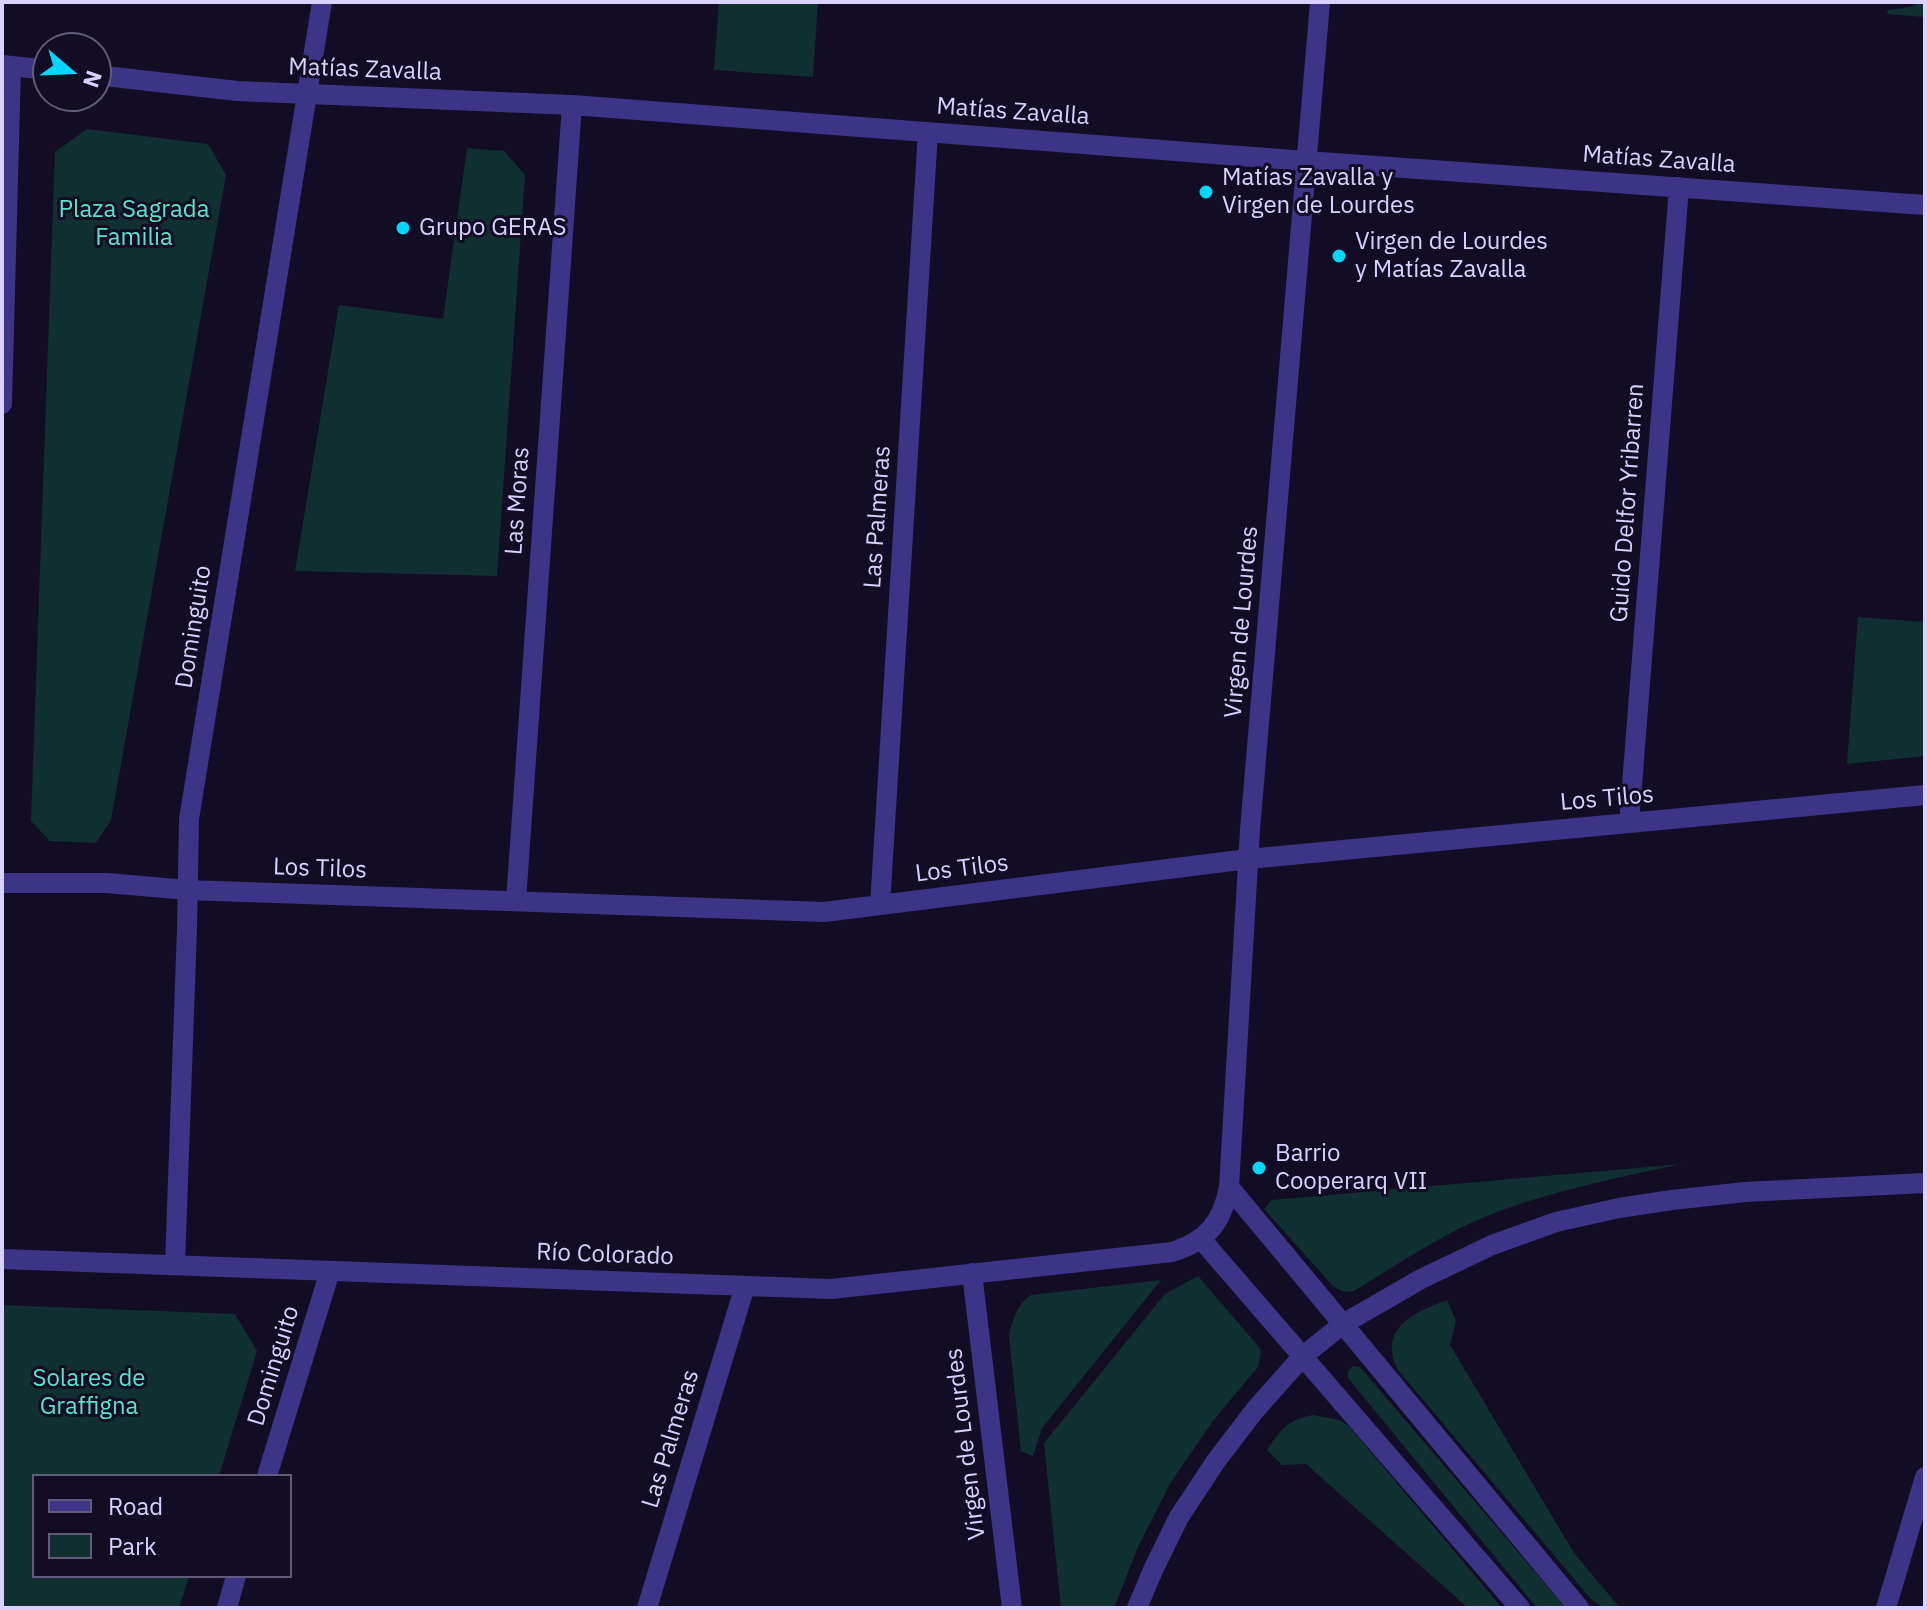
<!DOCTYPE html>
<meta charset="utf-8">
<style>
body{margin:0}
#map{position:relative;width:1927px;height:1610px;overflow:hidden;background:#120d25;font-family:"IBM Plex Sans",sans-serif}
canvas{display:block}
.frame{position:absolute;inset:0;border:4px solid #d9d1ff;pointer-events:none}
.legend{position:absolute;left:32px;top:1474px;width:260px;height:104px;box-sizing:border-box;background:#120d25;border:2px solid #625b7c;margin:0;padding:10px 14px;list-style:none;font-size:24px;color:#d9d1ff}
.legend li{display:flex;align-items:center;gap:16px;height:40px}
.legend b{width:40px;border:2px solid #625b7c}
.north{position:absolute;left:32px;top:32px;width:80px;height:80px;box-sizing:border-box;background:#120d25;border:2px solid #625b7c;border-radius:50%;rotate:109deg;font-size:22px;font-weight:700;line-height:32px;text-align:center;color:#d9d1ff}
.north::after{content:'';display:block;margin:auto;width:28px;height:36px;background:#00d7fc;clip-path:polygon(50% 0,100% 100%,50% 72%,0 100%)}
</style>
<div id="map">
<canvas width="1927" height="1610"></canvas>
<div class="frame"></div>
<ul class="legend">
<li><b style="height:10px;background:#3c3587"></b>Road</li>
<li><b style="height:22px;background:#102f30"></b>Park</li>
</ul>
<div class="north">N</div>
</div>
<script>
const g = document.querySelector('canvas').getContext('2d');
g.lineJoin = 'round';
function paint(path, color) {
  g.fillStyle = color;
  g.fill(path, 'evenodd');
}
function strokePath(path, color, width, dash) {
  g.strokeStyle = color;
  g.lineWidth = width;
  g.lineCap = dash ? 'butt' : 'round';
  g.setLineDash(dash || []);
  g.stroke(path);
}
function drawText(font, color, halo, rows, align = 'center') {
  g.font = font + ' "IBM Plex Sans",sans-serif';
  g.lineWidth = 6;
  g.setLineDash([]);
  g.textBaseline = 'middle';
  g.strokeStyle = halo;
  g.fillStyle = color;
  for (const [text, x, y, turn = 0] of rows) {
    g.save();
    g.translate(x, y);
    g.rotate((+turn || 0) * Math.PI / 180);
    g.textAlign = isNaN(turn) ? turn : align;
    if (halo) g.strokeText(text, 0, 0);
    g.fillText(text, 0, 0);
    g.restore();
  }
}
paint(new Path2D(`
 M719 2H818L813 77 714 70Z
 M1922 2H1925V17L1887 14 1888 10 1910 7Z
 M87 129 208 144 226 175 111 820 96 843 50 841 31 821 55 152Z
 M467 148 504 151 525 175 497 576 295 571 339 305 443 319Z
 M1858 617 1925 622V756L1847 764Z
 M1682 1164C1616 1178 1550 1191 1487 1216 1440 1235 1397 1265 1354 1291 1344 1293 1340 1291 1332 1285L1264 1209 1272 1200Z
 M1198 1276 1259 1347 1261 1352 1258 1367 1213 1421 1171 1482 1138 1547 1114 1608H1061L1044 1443 1165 1294Z
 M1161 1280 1042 1428 1033 1456 1021 1451 1009 1336C1012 1321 1017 1304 1031 1295Z
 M1447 1300 1456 1321 1450 1345 1574 1553 1620 1608H1603L1591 1599 1398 1370C1377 1328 1415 1312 1447 1300Z
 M2 1305 235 1314 257 1351 219 1476H34V1576H189L179 1608H2Z
 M1353 1366 1360 1367 1566 1608H1537L1348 1378V1371Z
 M1314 1415 1339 1420 1349 1426 1502 1608H1468L1306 1464 1282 1465 1267 1450C1281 1429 1288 1419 1314 1415Z`), '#102f30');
strokePath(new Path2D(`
 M2 65 48 70
 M96 75 237 91 572 105 1306 161 1925 205
 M2 404 11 66
 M1629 823 1679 187
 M2 883H107L188 890 824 912 1248 859 1925 795
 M516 901 572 105
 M880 905 928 132
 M1229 1187 1579 1608
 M1201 1239 1520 1608
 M2 1259 831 1289 1172 1252C1207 1241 1222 1223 1229 1187L1250 830 1320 2
 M175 1265 187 929 189 819 322 2
 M972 1273 1012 1608
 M267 1476 330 1271
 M227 1608 236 1576
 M647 1608 745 1286
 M1137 1608 1153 1570 1179 1517 1216 1461 1255 1410 1303 1356 1343 1324 1421 1279 1492 1245 1556 1222 1619 1208 1672 1200 1745 1192 1925 1183
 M1886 1608 1925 1477`), '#3c3587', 20);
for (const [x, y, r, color] of [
 [1206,192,8,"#00d7fc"],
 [403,228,8,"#00d7fc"],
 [1339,256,8,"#00d7fc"],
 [1259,1168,8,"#00d7fc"]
]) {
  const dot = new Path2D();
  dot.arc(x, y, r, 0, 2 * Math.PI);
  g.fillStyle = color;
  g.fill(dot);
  strokePath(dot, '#120d25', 3);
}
drawText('24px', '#d9d1ff', '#120d25', [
 ["Matías Zavalla",365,70,2],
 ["Matías Zavalla",1013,112,4],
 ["Matías Zavalla",1659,160,4],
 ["Las Moras",518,501,-86],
 ["Guido Delfor Yribarren",1628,503,-86],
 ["Las Palmeras",878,517,-86],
 ["Virgen de Lourdes",1242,622,-85],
 ["Dominguito",194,627,-81],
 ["Los Tilos",1607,799,-5],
 ["Los Tilos",320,869,2],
 ["Los Tilos",962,869,-7],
 ["Río Colorado",605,1255,2],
 ["Dominguito",274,1366,-73],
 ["Las Palmeras",671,1439,-73],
 ["Virgen de Lourdes",966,1444,-97]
]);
drawText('24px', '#d9d1ff', '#120d25', [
 ["Matías Zavalla y",1222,178],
 ["Virgen de Lourdes",1222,206],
 ["Grupo GERAS",419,228],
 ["Virgen de Lourdes",1355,242],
 ["y Matías Zavalla",1355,270],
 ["Barrio",1275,1154],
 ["Cooperarq VII",1275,1182]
], 'left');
drawText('24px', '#56e6c9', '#120d25', [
 ["Plaza Sagrada",134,210],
 ["Familia",134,238],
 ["Solares de",89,1379],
 ["Graffigna",89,1407]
]);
</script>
